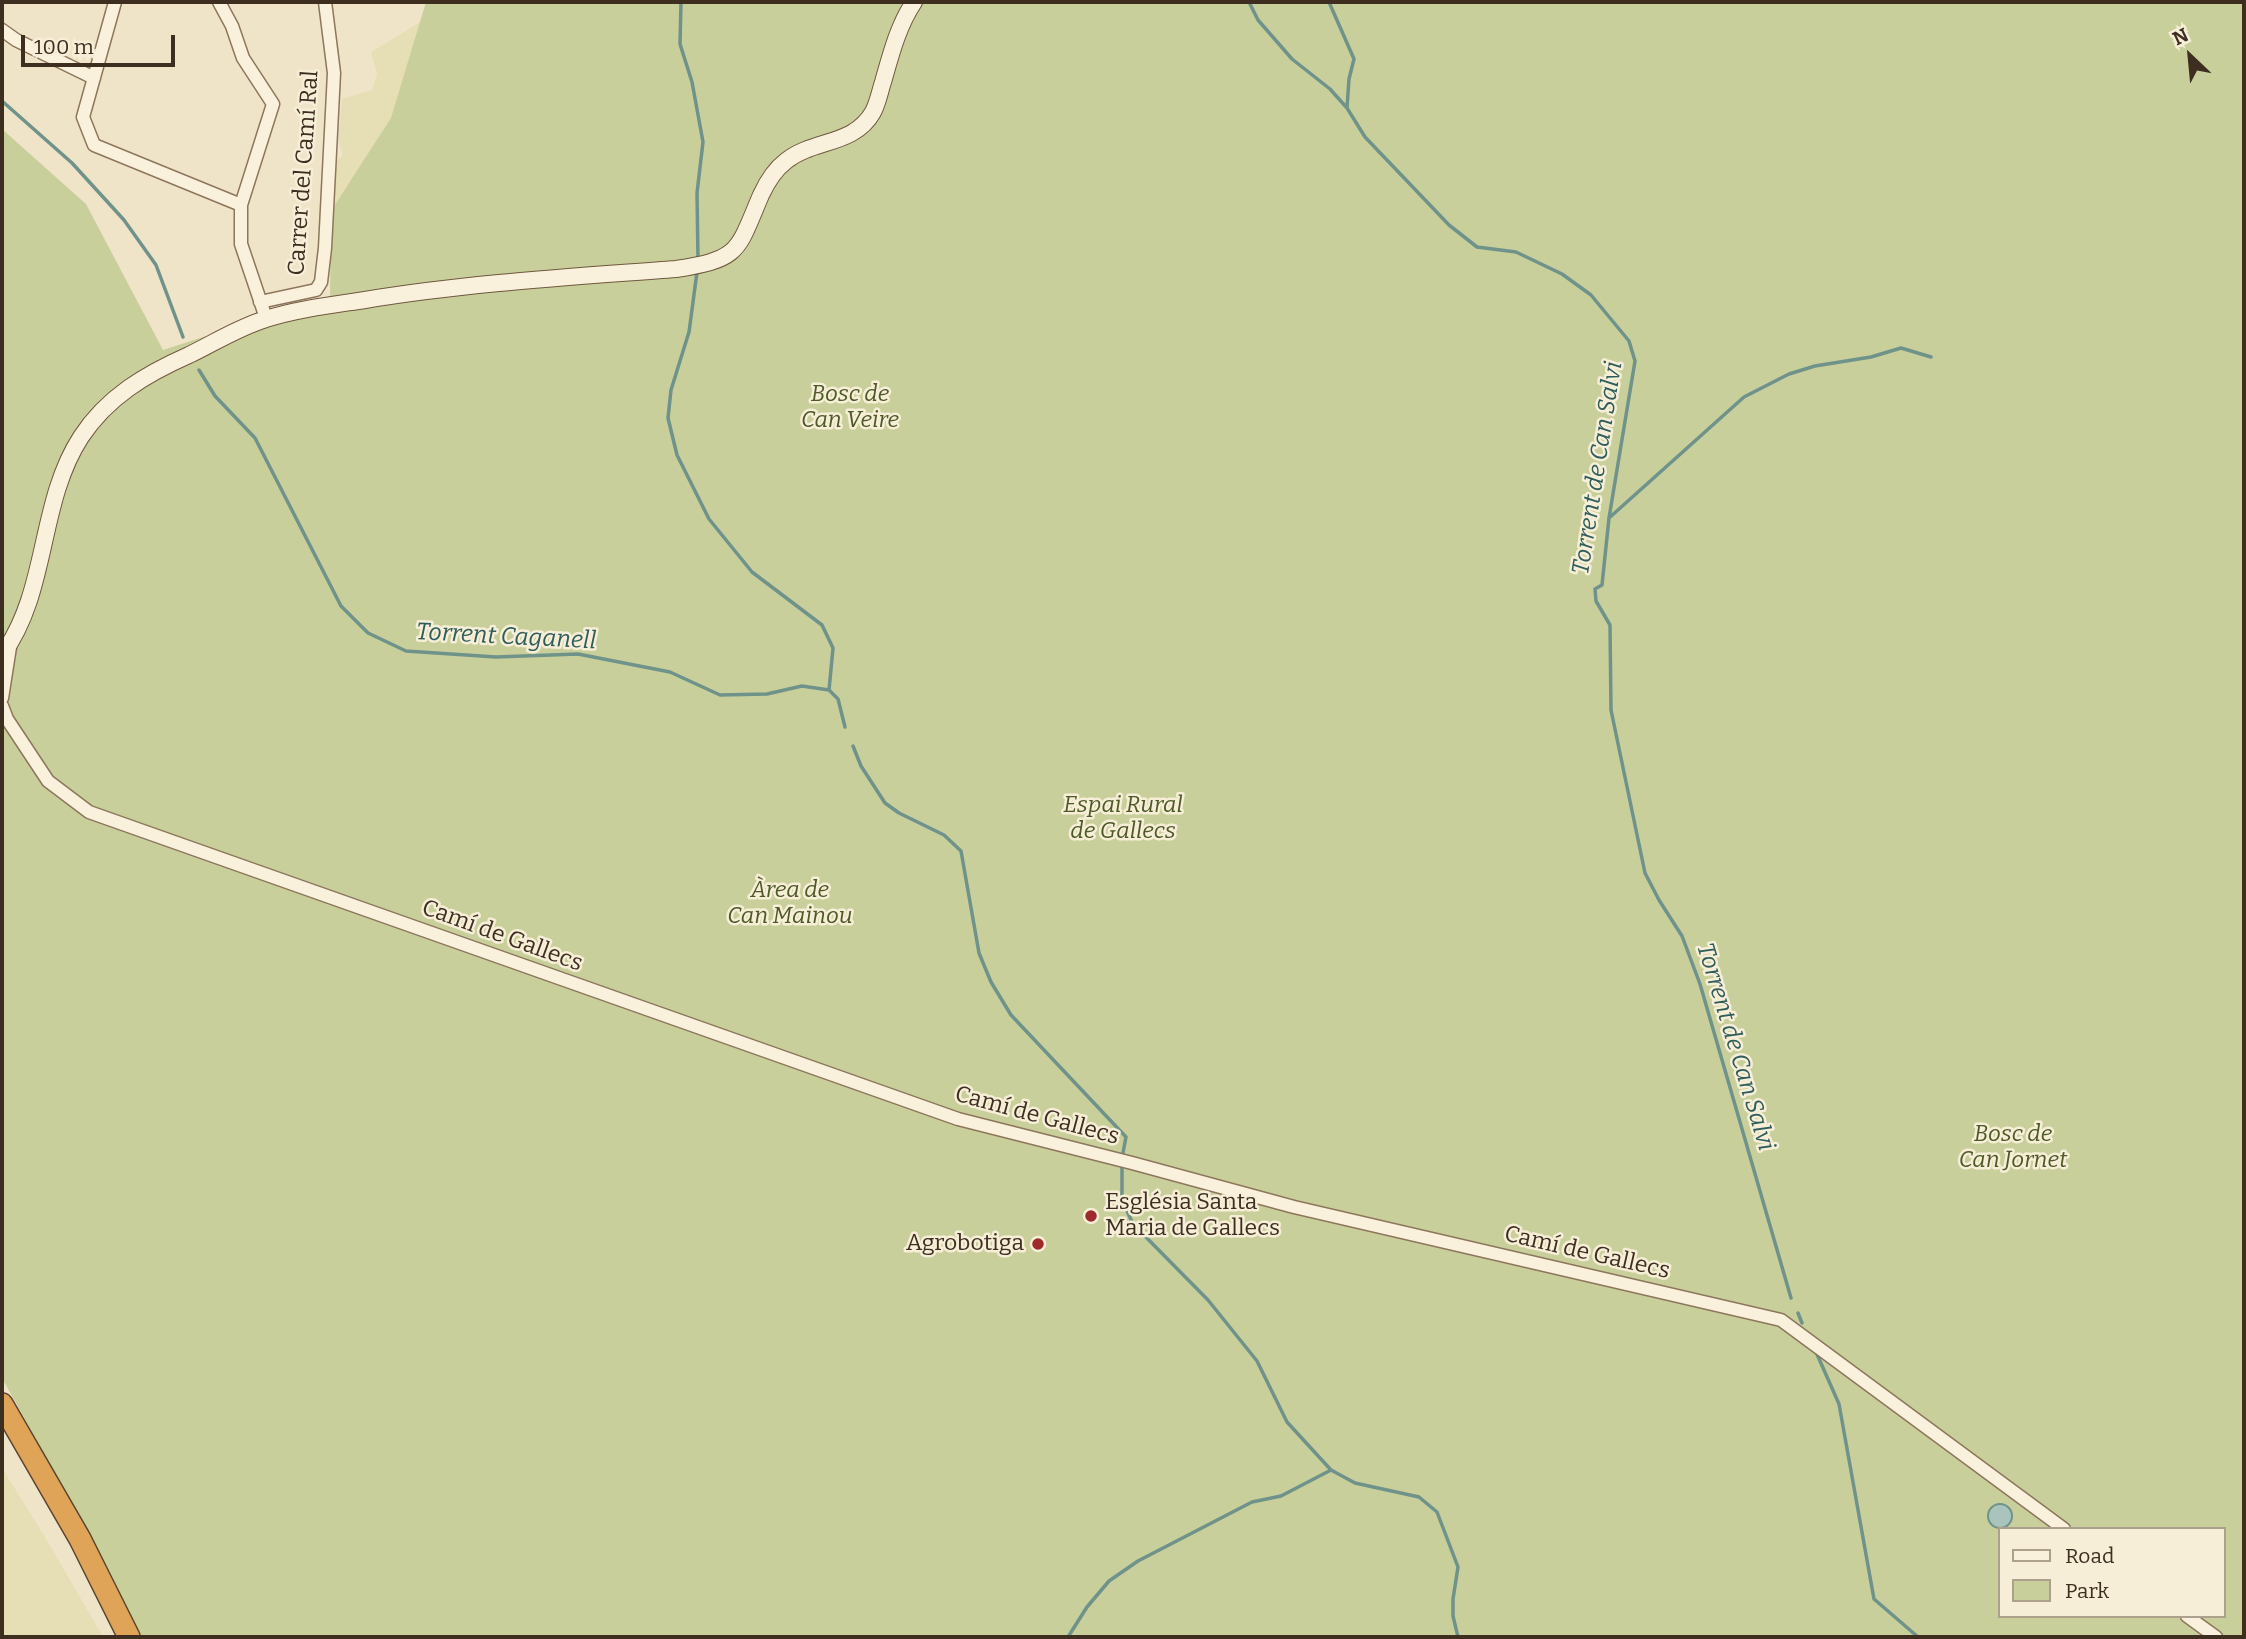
<!DOCTYPE html>
<meta charset="utf-8">
<style>
body{margin:0}
#map{position:relative;width:2246px;height:1639px;overflow:hidden;background:#f0e4c8;font-family:Bitter,serif}
canvas{display:block}
.frame{position:absolute;inset:0;border:4px solid #3d2e20;pointer-events:none}
.legend{position:absolute;left:1998px;top:1527px;width:228px;height:91px;box-sizing:border-box;background:#f7eed8;border:2px solid #ada18e;margin:0;padding:9px 12px;list-style:none;font-size:21px;color:#3d2e20}
.legend li{display:flex;align-items:center;gap:14px;height:35px}
.legend b{width:35px;border:2px solid #ada18e}
.north{position:absolute;left:2155px;top:21px;width:70px;height:70px;-webkit-text-stroke:5px #f7eed8;paint-order:stroke;rotate:334deg;font-size:19px;font-weight:700;line-height:28px;text-align:center;color:#3d2e20}
.north::after{content:'';display:block;margin:auto;width:24px;height:32px;background:#3d2e20;clip-path:polygon(50% 0,100% 100%,50% 72%,0 100%)}
.scale{position:absolute;left:21px;top:35px;width:154px;height:32px;box-sizing:border-box;border:4px solid #3d2e20;border-top:0;padding-left:9px;font-size:21px;line-height:24px;white-space:nowrap;color:#3d2e20;-webkit-text-stroke:5px #f7eed8;paint-order:stroke}
</style>
<div id="map">
<canvas width="2246" height="1639"></canvas>
<div class="frame"></div>
<ul class="legend">
<li><b style="height:9px;background:#faf1dc"></b>Road</li>
<li><b style="height:19px;background:#c9cf9b"></b>Park</li>
</ul>
<div class="north">N</div>
<div class="scale">100 m</div>
</div>
<script>
const g = document.querySelector('canvas').getContext('2d');
g.lineJoin = 'round';
function paint(path, color) {
  g.fillStyle = color;
  g.fill(path, 'evenodd');
}
function strokePath(path, color, width, dash) {
  g.strokeStyle = color;
  g.lineWidth = width;
  g.lineCap = dash ? 'butt' : 'round';
  g.setLineDash(dash || []);
  g.stroke(path);
}
function drawText(font, color, halo, rows, align = 'center') {
  g.font = font + ' Bitter,serif';
  g.lineWidth = 5;
  g.setLineDash([]);
  g.textBaseline = 'middle';
  g.strokeStyle = halo;
  g.fillStyle = color;
  for (const [text, x, y, turn = 0] of rows) {
    g.save();
    g.translate(x, y);
    g.rotate((+turn || 0) * Math.PI / 180);
    g.textAlign = isNaN(turn) ? turn : align;
    if (halo) g.strokeText(text, 0, 0);
    g.fillText(text, 0, 0);
    g.restore();
  }
}
paint(new Path2D(`
 M512 2 330 216 335 162 343 155 338 141 342 99 372 90 377 74 371 52 445 7Z
 M2 1468 45 1537 103 1637H2Z`), '#e6deb5');
paint(new Path2D(`
 M426 2H2244V1637H138L113 1578 2 1378V129L86 204 163 350 330 296 331 211 391 118ZM1999 1529H2223V1616H1999Z`), '#c9cf9b');
const water = new Path2D(`
 M1988 1516a12 12 0 1 1 24 0a12 12 0 1 1-24 0Z`);
paint(water, '#a9c4bc');
strokePath(water, '#6f938a', 2);
strokePath(new Path2D(`
 M681 2 680 44 692 82 703 142 697 193 698 259
 M1249 2 1258 20 1292 59 1330 89 1347 108 1365 137 1449 225 1477 247 1516 252 1562 274 1591 295 1629 341 1635 361 1609 518 1602 585 1595 589 1596 601 1610 625 1611 710 1645 873 1659 900 1682 936 1700 984 1791 1298
 M1329 2 1354 59 1349 79 1347 108
 M2 101 72 163 124 220 156 265 183 337
 M697 272 689 332 671 390 668 418 677 455 709 519 752 572 822 625 833 648 829 690
 M199 370 215 396 255 438 341 606 368 633 406 651 496 657 578 654 670 672 720 695 767 694 802 686 829 690 838 699 845 727
 M1609 518 1744 397 1789 374 1815 366 1871 357 1901 348 1931 357
 M853 746 861 766 885 803 899 813 944 835 961 851 979 953 991 982 1011 1015 1126 1137 1122 1158
 M1122 1165V1200L1133 1224 1208 1300 1257 1361 1287 1422 1331 1470 1355 1483 1419 1497 1437 1512 1458 1567 1453 1599V1616L1458 1637
 M1798 1313 1802 1323
 M1816 1352 1839 1404 1874 1599 1918 1637
 M1068 1637 1087 1607 1109 1581 1138 1561 1252 1502 1281 1496 1331 1470`), '#6f938a', 3.5);
const street = new Path2D(`
 M115 2 83 117 94 145 241 205
 M219 2 232 26 243 58 273 104 241 205V244L266 318
 M2 30 16 40 94 78
 M260 302 316 290 321 282 325 248 334 73 325 2
 M2 698 10 647
 M2 706 7 719 48 781 89 812 958 1119 1132 1163 1294 1207 1781 1320 2064 1529
 M2187 1616 2216 1637`);
const secondary = new Path2D(`
 M2 655C49 591 38 503 81 437 107 397 146 374 189 355 214 343 239 327 266 319 297 309 332 305 365 300 468 283 572 277 676 269 741 259 737 251 761 195 767 182 774 170 786 161 813 139 854 146 873 112 878 103 880 91 883 82 891 54 898 26 914 2`);
const highway = new Path2D(`
 M2 1404 80 1539 129 1637`);
strokePath(street, '#8d765c', 15);
strokePath(secondary, '#6f573f', 18);
strokePath(highway, '#5b4430', 24);
strokePath(street, '#faf1dc', 12);
strokePath(secondary, '#faf1dc', 16);
strokePath(highway, '#e0a458', 21);
for (const [x, y, r, color] of [
 [1091,1216,7,"#9e2a2b"],
 [1038,1244,7,"#9e2a2b"]
]) {
  const dot = new Path2D();
  dot.arc(x, y, r, 0, 2 * Math.PI);
  g.fillStyle = color;
  g.fill(dot);
  strokePath(dot, '#f7eed8', 2.5);
}
drawText('23px', '#3d2e20', '#f7eed8', [
 ["Carrer del Camí Ral",304,173,-86],
 ["Camí de Gallecs",502,936,20],
 ["Camí de Gallecs",1037,1116,15],
 ["Camí de Gallecs",1587,1253,13]
]);
drawText('italic 23px', '#4d5a26', '#f7eed8', [
 ["Bosc de",850,395],
 ["Can Veire",850,421],
 ["Espai Rural",1123,806],
 ["de Gallecs",1123,832],
 ["Àrea de",790,891],
 ["Can Mainou",790,917],
 ["Bosc de",2013,1135],
 ["Can Jornet",2013,1161]
]);
drawText('23px', '#3d2e20', '#f7eed8', [
 ["Església Santa",1105,1203],
 ["Maria de Gallecs",1105,1229],
 ["Agrobotiga",1024,1244,"right"]
], 'left');
drawText('italic 24px', '#2f5d5a', '#f7eed8', [
 ["Torrent de Can Salvi",1598,468,-81],
 ["Torrent Caganell",506,637,3],
 ["Torrent de Can Salvi",1735,1047,73]
]);
</script>
